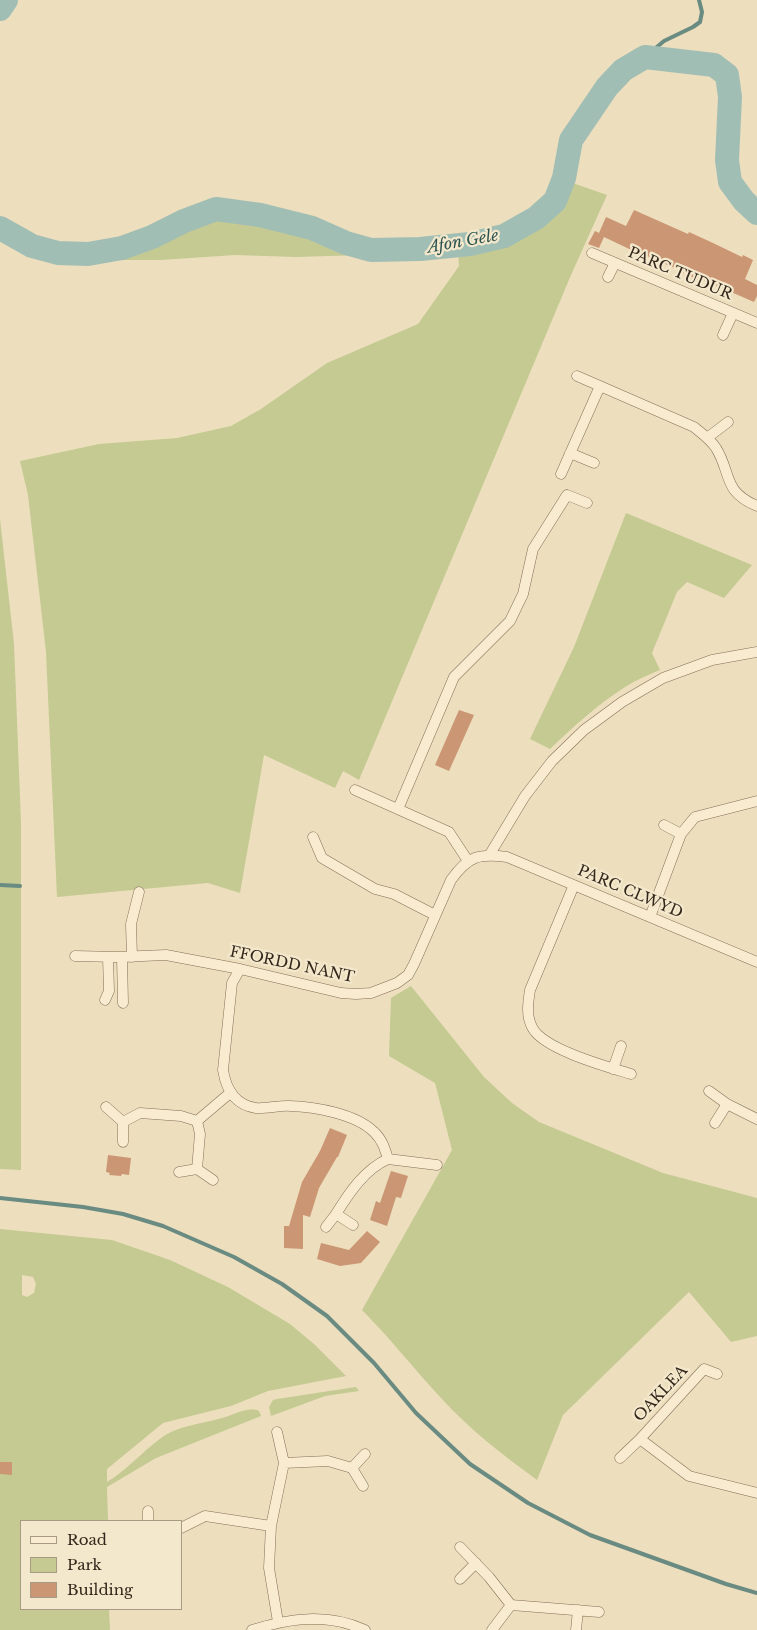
<!DOCTYPE html>
<style>
body{margin:0}
#map{position:relative;width:757px;height:1630px;overflow:hidden;background:#eddebd;font-family:"Libre Baskerville",serif}
canvas{display:block}
.legend{position:absolute;left:20px;top:1520px;width:162px;height:90px;box-sizing:border-box;background:#f4e8cc;border:1px solid #a79b85;margin:0;padding:6px 9px;list-style:none;font-size:15px;color:#33271b}
.legend li{display:flex;align-items:center;gap:10px;height:25px}
.legend b{width:25px;border:1px solid #a79b85}
</style>
<div id="map">
<canvas width="757" height="1630"></canvas>
<ul class="legend">
<li><b style="height:6px;background:#f8ebd0"></b>Road</li>
<li><b style="height:14px;background:#c4ca92"></b>Park</li>
<li><b style="height:14px;background:#cb9673"></b>Building</li>
</ul>
</div>
<script>
const g = document.querySelector('canvas').getContext('2d');
g.lineJoin = 'round';
function paint(path, color) {
  g.fillStyle = color;
  g.fill(path, 'evenodd');
}
function strokePath(path, color, width, dash) {
  g.strokeStyle = color;
  g.lineWidth = width;
  g.lineCap = dash ? 'butt' : 'round';
  g.setLineDash(dash || []);
  g.stroke(path);
}
function drawText(font, color, halo, rows, align = 'center') {
  g.font = font + ' "Libre Baskerville",serif';
  g.lineWidth = 4.5;
  g.setLineDash([]);
  g.textBaseline = 'middle';
  g.strokeStyle = halo;
  g.fillStyle = color;
  for (const [text, x, y, turn = 0] of rows) {
    g.save();
    g.translate(x, y);
    g.rotate((+turn || 0) * Math.PI / 180);
    g.textAlign = isNaN(turn) ? turn : align;
    if (halo) g.strokeText(text, 0, 0);
    g.fillText(text, 0, 0);
    g.restore();
  }
}
paint(new Path2D(`
 M567 181 607 195 571 275 359 780 343 771 335 788 264 755 240 893 208 883 57 897 46 652 28 495 20 461 99 444 177 438 231 426 261 409 327 363 418 324 459 266 458 252 491 248 529 231 551 219 561 201Z
 M217 221C263 222 317 241 362 255L296 257 235 255 161 260H98L127 255 152 247 177 233 199 223Z
 M626 513 752 565 724 598 687 582 677 592 652 653 660 670C648 675 636 680 625 687 597 705 574 726 550 749L530 739 574 647Z
 M0 519 14 644 21 823V1170L0 1169Z
 M411 986 484 1077 512 1103 539 1122 663 1173 757 1198V1336L731 1342 689 1292 563 1415 537 1480C503 1455 470 1430 441 1398 414 1369 390 1338 362 1310L452 1150 435 1083 389 1056 391 998Z
 M0 1229 112 1240 170 1260 228 1287 290 1324 314 1344 346 1376 268 1391 231 1406 163 1423 107 1469V1482C127 1470 142 1452 161 1438 179 1425 202 1424 222 1418 234 1415 248 1406 259 1411L261 1416 156 1458 107 1487 108 1521H21V1609H109L110 1630H0ZM22 1275 33 1277 36 1284 34 1293 27 1297 22 1295Z
 M356 1387 359 1391 325 1396 271 1416 269 1407 273 1400 277 1399Z`), '#c4ca92');
strokePath(new Path2D(`
 M645 57 664 41 693 27 700 22 702 12 699 0
 M0 885 20 886
 M0 1198 83 1207 123 1214 163 1226 234 1257 282 1284 327 1316 374 1363 416 1413 470 1464 528 1503 590 1535 726 1584 757 1593`), '#698b82', 4);
strokePath(new Path2D(`
 M0 9 6 0
 M0 228 32 246 58 253 88 254 122 248 152 237 184 221 216 209 260 215 312 228 346 243 371 250 420 249 470 244 504 236 536 218 555 201 564 178 571 140 607 87 623 70 645 57 714 65 727 75 730 97 727 160 730 182 744 201 757 213`), '#a1beb5', 24);
paint(new Path2D(`
 M634 210 688 234 689 232 713 243 742 257 743 255 753 260 745 279 757 285V296L754 302 699 278 698 280 679 271V270L645 255 644 256 604 237 599 248 588 244 595 231 599 233 606 217 626 226Z
 M459 710 474 715 449 771 435 765Z
 M330 1128 347 1135 338 1157H337L319 1188 310 1217 303 1215V1249L284 1248V1226H289L302 1182 320 1151Z
 M108 1155 131 1158 129 1175 122 1174 121 1176 109 1175 110 1173 106 1172Z
 M391 1171 408 1176 401 1198 396 1197 387 1226 370 1220 376 1201 380 1203Z
 M367 1231 380 1242 361 1263 340 1266 317 1259 321 1243 349 1250Z
 M0 1462H12V1475L0 1474Z`), '#cb9673');
const minor = new Path2D(`
 M592 253 757 323
 M608 277 615 263
 M723 335 733 313
 M577 376 694 427C701 433 710 439 716 448 732 474 722 491 757 506
 M707 438 728 422
 M570 453 594 463
 M561 474 600 386
 M355 790 449 832 468 861
 M398 809 454 677 510 621 523 594 533 549 567 495 587 503
 M664 825 681 834
 M313 837 322 858 375 889 394 894 435 915
 M490 854 525 796 552 761 584 730 622 702 663 678 712 660 757 652
 M574 885 530 990C528 1003 526 1015 532 1027 542 1049 608 1067 631 1074
 M650 917 681 834 695 817 757 801
 M75 956 118 957 166 955 240 969 341 993 356 994 371 993 397 983 408 975 414 964 451 880C468 856 479 853 507 857L757 962
 M122 957 123 1003
 M132 957 131 924 139 892
 M240 969 232 983 223 1070C226 1089 235 1105 256 1108 267 1109 279 1105 291 1106 316 1107 356 1114 374 1132 382 1139 385 1149 388 1159L437 1165
 M105 1000 109 991 108 957
 M613 1069 621 1046
 M709 1091 727 1104 757 1119
 M106 1107 123 1122 140 1113 181 1116 197 1121 230 1093
 M197 1121 200 1134 197 1169 213 1180
 M715 1123 727 1104
 M123 1142V1122
 M179 1172 197 1169
 M353 1225 336 1214C349 1193 365 1169 388 1159
 M326 1227 336 1214
 M717 1374 704 1369 640 1439 689 1476 757 1493
 M277 1432 284 1463 271 1526 269 1568 278 1622
 M620 1458 640 1439
 M284 1463 328 1461 352 1468
 M363 1486 352 1468 365 1454
 M148 1511V1521
 M181 1528 205 1516 271 1526
 M460 1547 489 1577 511 1605 599 1612
 M460 1579 476 1563
 M252 1630C290 1618 328 1613 365 1630
 M492 1630 511 1605
 M576 1630 578 1610`);
strokePath(minor, '#846e57', 11);
strokePath(minor, '#f8ebd0', 10);
drawText('15px', '#33271b', '#f4e8cc', [
 ["PARC TUDUR",680,274,23],
 ["PARC CLWYD",630,892,23],
 ["FFORDD NANT",292,965,12],
 ["OAKLEA",661,1394,-47]
]);
drawText('italic 16px', '#2a5350', '#f4e8cc', [
 ["Afon Gele",463,242,-10]
]);
</script>
